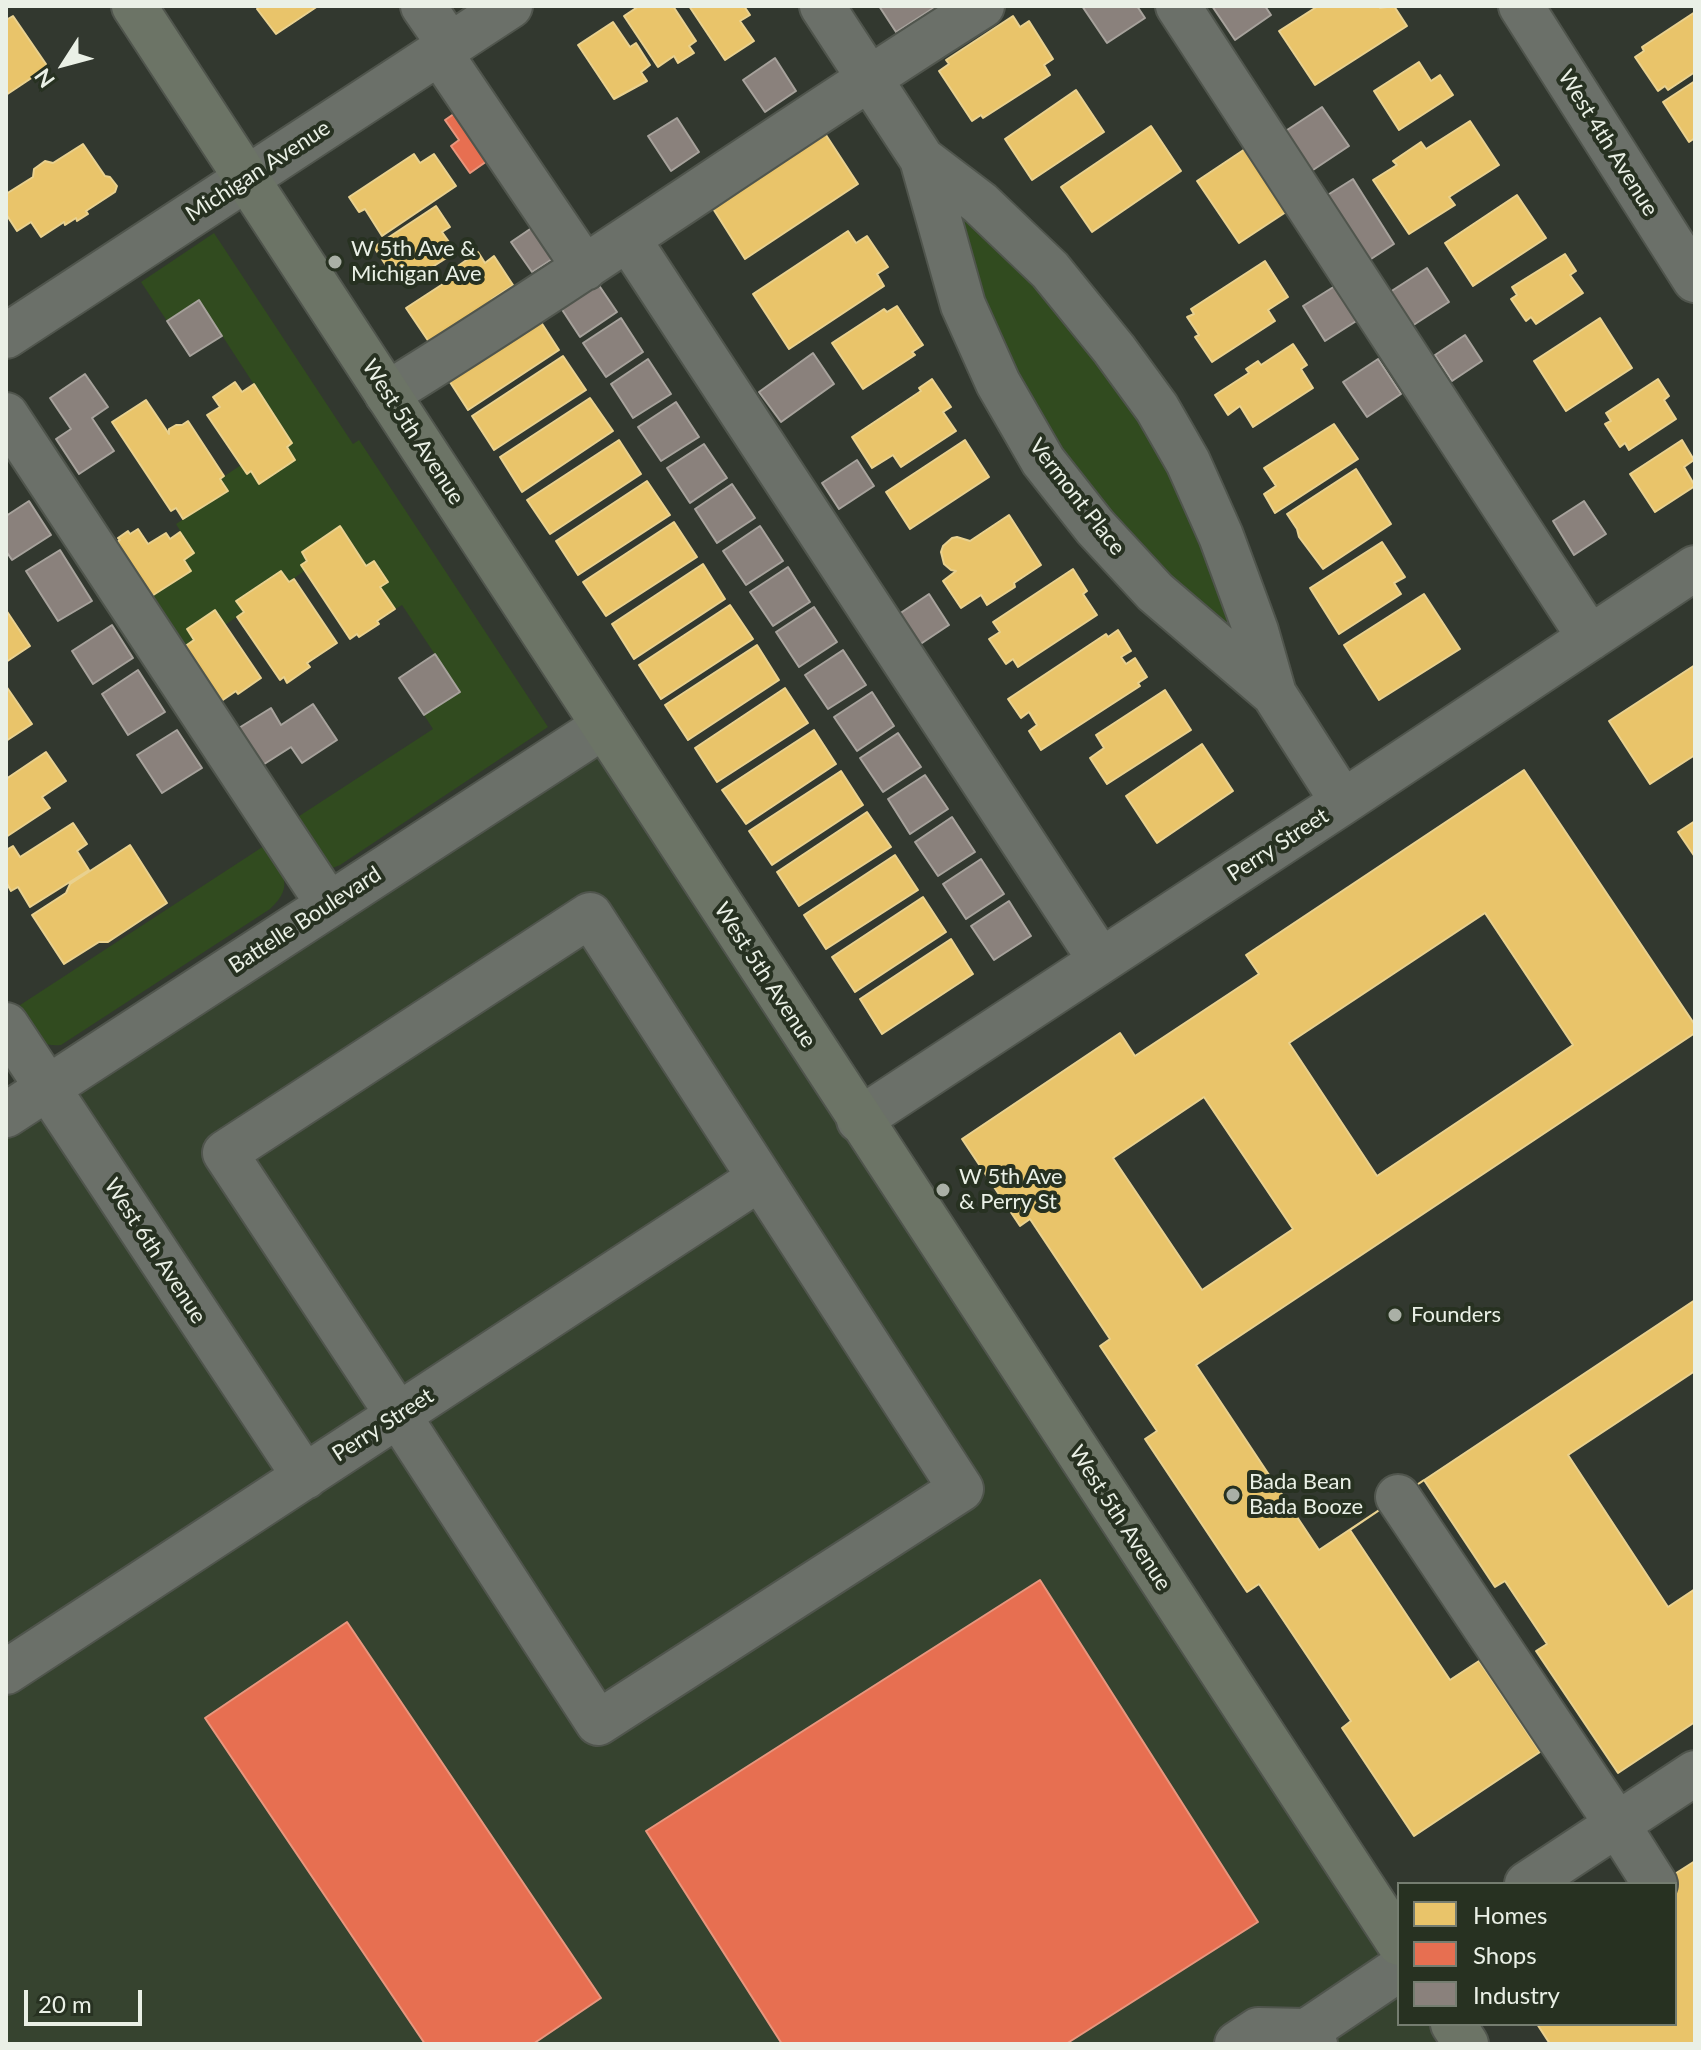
<!DOCTYPE html>
<style>
body{margin:0}
#map{position:relative;width:1701px;height:2050px;overflow:hidden;background:#32382f;font-family:Lato,sans-serif}
canvas{display:block}
.frame{position:absolute;inset:0;border:8px solid #eaf0e6;pointer-events:none}
.legend{position:absolute;left:1397px;top:1882px;width:280px;height:144px;box-sizing:border-box;background:#273121;border:2px solid #757d70;margin:0;padding:10px 14px;list-style:none;font-size:24px;color:#eaf0e6}
.legend li{display:flex;align-items:center;gap:16px;height:40px}
.legend b{width:40px;border:2px solid #757d70}
.north{position:absolute;left:24px;top:24px;width:80px;height:80px;-webkit-text-stroke:6px #273121;paint-order:stroke;rotate:234deg;font-size:22px;font-weight:700;line-height:32px;text-align:center;color:#eaf0e6}
.north::after{content:'';display:block;margin:auto;width:28px;height:36px;background:#eaf0e6;clip-path:polygon(50% 0,100% 100%,50% 72%,0 100%)}
.scale{position:absolute;left:24px;top:1990px;width:118px;height:36px;box-sizing:border-box;border:4px solid #eaf0e6;border-top:0;padding-left:10px;font-size:24px;line-height:28px;white-space:nowrap;color:#eaf0e6;-webkit-text-stroke:6px #273121;paint-order:stroke}
</style>
<div id="map">
<canvas width="1701" height="2050"></canvas>
<div class="frame"></div>
<ul class="legend">
<li><b style="height:22px;background:#e9c46a"></b>Homes</li>
<li><b style="height:22px;background:#e76f51"></b>Shops</li>
<li><b style="height:22px;background:#8a817c"></b>Industry</li>
</ul>
<div class="north">N</div>
<div class="scale">20 m</div>
</div>
<script>
const g = document.querySelector('canvas').getContext('2d');
g.lineJoin = 'round';
function paint(path, color) {
  g.fillStyle = color;
  g.fill(path, 'evenodd');
}
function strokePath(path, color, width, dash) {
  g.strokeStyle = color;
  g.lineWidth = width;
  g.lineCap = dash ? 'butt' : 'round';
  g.setLineDash(dash || []);
  g.stroke(path);
}
function drawText(font, color, halo, rows, align = 'center') {
  g.font = font + ' Lato,sans-serif';
  g.lineWidth = 8;
  g.setLineDash([]);
  g.textBaseline = 'middle';
  g.strokeStyle = halo;
  g.fillStyle = color;
  for (const [text, x, y, turn = 0] of rows) {
    g.save();
    g.translate(x, y);
    g.rotate((+turn || 0) * Math.PI / 180);
    g.textAlign = isNaN(turn) ? turn : align;
    if (halo) g.strokeText(text, 0, 0);
    g.fillText(text, 0, 0);
    g.restore();
  }
}
paint(new Path2D(`
 M604 726 1399 1943V2024H1453L1466 2044H6V1115Z`), '#36432f');
paint(new Path2D(`
 M980 203 1114 349 1274 694 1095 527 936 212Z
 M214 233 353 444 359 440 548 727 340 865 330 869 287 824 433 729 424 715 460 692 402 605 395 609 340 527 301 565 304 571 289 582 236 601 244 612 225 625 214 610 187 629 194 640 181 649 147 599 190 571 184 560 194 553 176 524 227 491 220 479 241 465 247 474 251 471 259 483 295 459 287 447 292 443 199 300 167 321 141 282Z
 M264 846C281 872 297 884 270 909L61 1045C34 1048 29 1028 14 1009Z`), '#314b1f');
const homes = new Path2D(`
 M259 6H318L276 34 257 9Z
 M639 6H673L696 41 689 46 694 53 678 63 674 56 658 67 624 16Z
 M689 6H744L750 15 740 21 754 41 725 60Z
 M1318 6H1379L1380 8 1394 6 1407 26 1315 85 1279 31Z
 M1695 12V72L1668 90 1665 86 1658 91 1635 57 1644 51 1642 47Z
 M13 16 48 67 6 95V20Z
 M1013 16 1020 27 1029 21 1053 59 1044 65 1050 75 983 118 981 115 972 121 939 71 949 64 946 60Z
 M613 22 630 47 636 43 650 65 641 72 647 81 614 99 578 45Z
 M1419 62 1431 81 1440 75 1453 95 1399 130 1374 91Z
 M1695 81V138L1689 142 1663 102Z
 M1076 90 1104 132 1032 180 1005 139Z
 M1470 121 1499 165 1449 197 1455 205 1409 234 1373 180 1397 165 1393 161 1421 142 1426 149Z
 M1151 126 1181 171 1092 232 1061 187Z
 M824 132 858 184 745 259 712 207Z
 M83 144 105 176 110 177 117 186 115 192 86 211 88 214 77 221 76 218 65 225 64 222 41 237 31 222 17 231 6 214V194L33 177 34 169 45 161 53 163Z
 M1248 147 1289 210 1239 243 1197 181Z
 M414 154 420 163 434 154 456 186 382 236 365 209 359 212 349 197Z
 M1517 195 1546 238 1473 286 1445 243Z
 M436 206 450 227 442 232 456 252 407 283 394 262 387 267 374 247Z
 M848 231 856 243 867 236 888 267 877 274 884 286 789 349 753 294Z
 M478 252 485 263 494 256 513 285 492 299 494 303 431 345 406 308 449 280 445 275Z
 M1565 254 1576 271 1570 275 1583 293 1536 324 1531 317 1526 321 1511 299 1517 295 1512 287Z
 M1265 261 1288 297 1268 310 1275 321 1212 362 1195 337 1199 335 1187 317 1194 314 1191 309Z
 M897 306 923 345 912 352 915 355 863 389 832 343 884 309 887 312Z
 M537 316 559 350 468 410 446 376Z
 M1600 318 1632 368 1566 411 1534 361Z
 M1293 344 1307 365 1301 369 1313 388 1253 427 1240 406 1228 415 1215 395 1249 373 1246 369 1258 361 1261 365Z
 M563 356 586 390 494 450 472 416Z
 M932 379 951 407 943 412 956 431 901 467 893 455 872 468 852 437 921 391 919 388Z
 M1658 379 1669 396 1664 400 1676 419 1629 450 1625 443 1620 447 1605 424 1611 421 1606 413Z
 M235 382 242 392 254 384 292 443 287 447 295 460 259 484 251 471 247 474 207 415 220 407 213 397Z
 M590 398 613 431 522 492 500 457Z
 M146 400 169 434V429L176 425H182L188 421 224 476 220 479 228 491 183 519 176 508 171 511 112 422Z
 M1334 424 1358 459 1275 513 1264 494 1276 486 1264 468Z
 M619 440 641 474 550 534 527 500Z
 M965 440 989 477 910 529 886 492Z
 M1682 440 1694 460 1684 467 1695 486 1655 512 1630 474Z
 M1356 469 1391 524 1323 569 1299 537 1297 529 1287 514Z
 M647 481 670 515 578 575 556 541Z
 M1009 515 1041 565 1014 583 1015 587 987 605 981 595 961 608 943 581 956 571 951 570 944 564 941 552 943 546 952 538 957 537 970 541Z
 M674 522 697 557 606 616 583 582Z
 M340 526 366 566 374 561 388 582 380 587 395 609 377 621 379 624 359 637 357 634 350 639 301 565 307 561 302 552Z
 M138 529 148 544 166 533 170 539 180 532 194 553 184 560 191 571 147 599 112 545 120 540 118 538 128 531 130 534Z
 M1382 542 1405 577 1394 583 1401 594 1339 634 1310 588Z
 M703 564 725 599 634 659 612 624Z
 M1073 569 1087 591 1083 594 1097 615 1018 667 1013 659 1006 664 989 639 1000 632 993 622Z
 M281 571 289 582 294 579 337 643 307 663 310 667 287 683 284 677 280 680 237 617 244 612 236 601Z
 M1424 594 1460 649 1379 700 1344 645Z
 M730 605 753 639 661 699 639 665Z
 M6 610 30 646 6 662Z
 M215 610 261 678 238 694 236 691 217 704 181 649 194 640 187 629Z
 M1118 630 1131 651 1121 657 1126 664 1135 658 1147 677 1138 683 1140 686 1041 750 1029 731 1037 725 1029 712 1021 718 1008 699 1106 634 1108 637Z
 M757 645 779 680 688 740 665 705Z
 M1695 665V755L1650 784 1609 721Z
 M6 686 32 724 6 741Z
 M785 688 808 723 717 782 695 748Z
 M1165 690 1191 730 1107 784 1090 758 1104 748 1096 735Z
 M814 730 836 764 746 824 722 790Z
 M1202 744 1233 791 1157 843 1126 796Z
 M46 752 66 781 42 797 50 808 6 837V779Z
 M1524 770 1695 1025V1371L1568 1455 1668 1607 1695 1589V1722L1618 1773 1536 1651 1547 1644 1505 1581 1495 1587 1424 1480 1350 1530 1450 1680 1479 1661 1540 1752 1414 1836 1342 1728 1351 1721 1259 1584 1247 1592 1145 1439 1157 1431 1100 1346 1110 1339 1030 1219 1020 1226 962 1139 1120 1033 1135 1056 1259 974 1246 955ZM1485 913 1573 1045 1377 1176 1289 1043ZM1204 1097 1293 1229 1202 1290 1113 1158Z
 M841 771 863 805 772 865 749 831Z
 M867 812 891 847 799 906 777 872Z
 M1695 821V857L1678 832Z
 M73 823 87 844 77 851 89 870 30 907 18 887 11 891 6 882V850L13 846 20 857Z
 M130 845 167 903 108 942H99L64 964 32 915 66 893 70 884Z
 M895 855 918 890 826 949 804 915Z
 M923 897 946 932 855 992 832 957Z
 M951 939 973 974 882 1034 860 999Z
 M1695 1033V1300L1319 1550 1196 1365Z
 M1695 1861V2044H1550L1537 2024H1675V1884H1659Z`);
paint(homes, '#e9c46a');
strokePath(homes, '#e9d18f', 2);
const shops = new Path2D(`
 M464 107 497 154 470 173 451 146 459 140 445 120Z
 M1040 1580 1258 1922 1066 2044H782L646 1831Z
 M347 1622 601 1998 533 2044H425L205 1718Z`);
paint(shops, '#e76f51');
strokePath(shops, '#e8967e', 2);
const industry = new Path2D(`
 M879 6H934L935 7 896 32Z
 M1082 6H1137L1145 18 1107 43Z
 M1212 6H1265L1271 15 1235 40Z
 M775 58 796 91 765 112 743 80Z
 M1322 107 1349 146 1310 172 1284 132Z
 M677 118 699 152 671 171 648 136Z
 M1353 179 1394 244 1368 261 1326 196Z
 M536 225 557 256 532 272 511 242Z
 M1427 268 1449 302 1412 326 1390 292Z
 M594 278 617 312 580 337 557 302Z
 M1335 286 1358 320 1325 341 1303 306Z
 M199 300 222 336 190 356 167 321Z
 M621 318 643 352 606 377 583 343Z
 M1465 335 1482 361 1452 381 1435 355Z
 M813 353 834 384 781 422 759 392Z
 M648 359 671 394 633 418 611 384Z
 M1378 359 1401 394 1367 417 1343 382Z
 M85 374 108 407 92 418 114 451 79 474 56 439 71 429 50 398Z
 M676 402 699 437 661 461 638 427Z
 M704 444 727 478 690 503 667 468Z
 M857 460 874 486 839 509 822 483Z
 M732 484 755 518 717 543 695 509Z
 M29 501 51 535 12 560 6 551V516Z
 M1584 501 1606 534 1574 555 1553 521Z
 M760 526 783 561 746 585 723 551Z
 M60 550 92 601 58 621 26 571Z
 M788 567 810 602 773 626 750 592Z
 M929 594 949 625 919 645 899 614Z
 M814 607 837 642 799 667 776 632Z
 M112 625 133 658 93 684 72 651Z
 M843 650 866 685 828 709 805 675Z
 M435 654 460 692 424 715 399 678Z
 M138 670 165 712 128 735 102 694Z
 M872 692 894 726 857 751 834 717Z
 M313 704 337 740 302 763 291 747 258 768 234 731 271 708 281 725Z
 M177 730 202 768 162 793 137 755Z
 M898 733 921 767 883 792 860 758Z
 M925 775 948 809 910 834 888 799Z
 M952 817 975 852 938 876 915 842Z
 M981 859 1004 894 966 919 943 884Z
 M1009 901 1031 936 994 960 971 926Z`);
paint(industry, '#8a817c');
strokePath(industry, '#a7a29c', 2);
const minor = new Path2D(`
 M423 6 450 45
 M822 6 922 159 963 305 998 383 1043 461 1095 527 1155 592 1274 694
 M1178 6 1590 638
 M1521 6 1695 280
 M439 52 585 268
 M922 159 980 203 1050 270 1114 349 1157 408 1188 462 1221 536 1256 631 1274 694 1343 802
 M628 239 1101 961
 M6 336 510 6
 M387 394C589 269 782 132 982 6
 M6 415 329 905
 M590 915 961 1489 598 1723 398 1415 225 1153Z
 M6 1025 305 1477
 M6 1115 604 726
 M859 1120 1343 802 1695 568
 M1398 1497 1617 1824 1655 1884
 M6 1672 760 1178
 M1527 1884 1695 1773
 M1237 2044 1258 2030 1307 2031
 M1315 2044 1307 2031 1399 1969`);
const major = new Path2D(`
 M134 6C558 650 975 1299 1399 1943
 M1453 2024 1466 2044`);
strokePath(minor, '#50554d', 48);
strokePath(major, '#50554d', 48);
strokePath(minor, '#6b7069', 44);
strokePath(major, '#6c7466', 44);
for (const [x, y, r, color] of [
 [335,262,8,"#aab0a6"],
 [943,1190,8,"#aab0a6"],
 [1395,1315,8,"#aab0a6"],
 [1233,1495,8,"#aab0a6"]
]) {
  const dot = new Path2D();
  dot.arc(x, y, r, 0, 2 * Math.PI);
  g.fillStyle = color;
  g.fill(dot);
  strokePath(dot, '#273121', 3);
}
drawText('22px', '#eaf0e6', '#273121', [
 ["West 4th Avenue",1608,143,58],
 ["Michigan Avenue",258,171,-33],
 ["West 5th Avenue",413,432,57],
 ["Vermont Place",1077,497,52],
 ["Perry Street",1278,845,-33],
 ["Battelle Boulevard",305,920,-33],
 ["West 5th Avenue",765,975,57],
 ["West 6th Avenue",155,1251,57],
 ["Perry Street",383,1425,-33],
 ["West 5th Avenue",1120,1518,57]
]);
drawText('22px', '#eaf0e6', '#273121', [
 ["W 5th Ave &",351,249],
 ["Michigan Ave",351,274],
 ["W 5th Ave",959,1177],
 ["& Perry St",959,1202],
 ["Founders",1411,1315],
 ["Bada Bean",1249,1482],
 ["Bada Booze",1249,1507]
], 'left');
</script>
